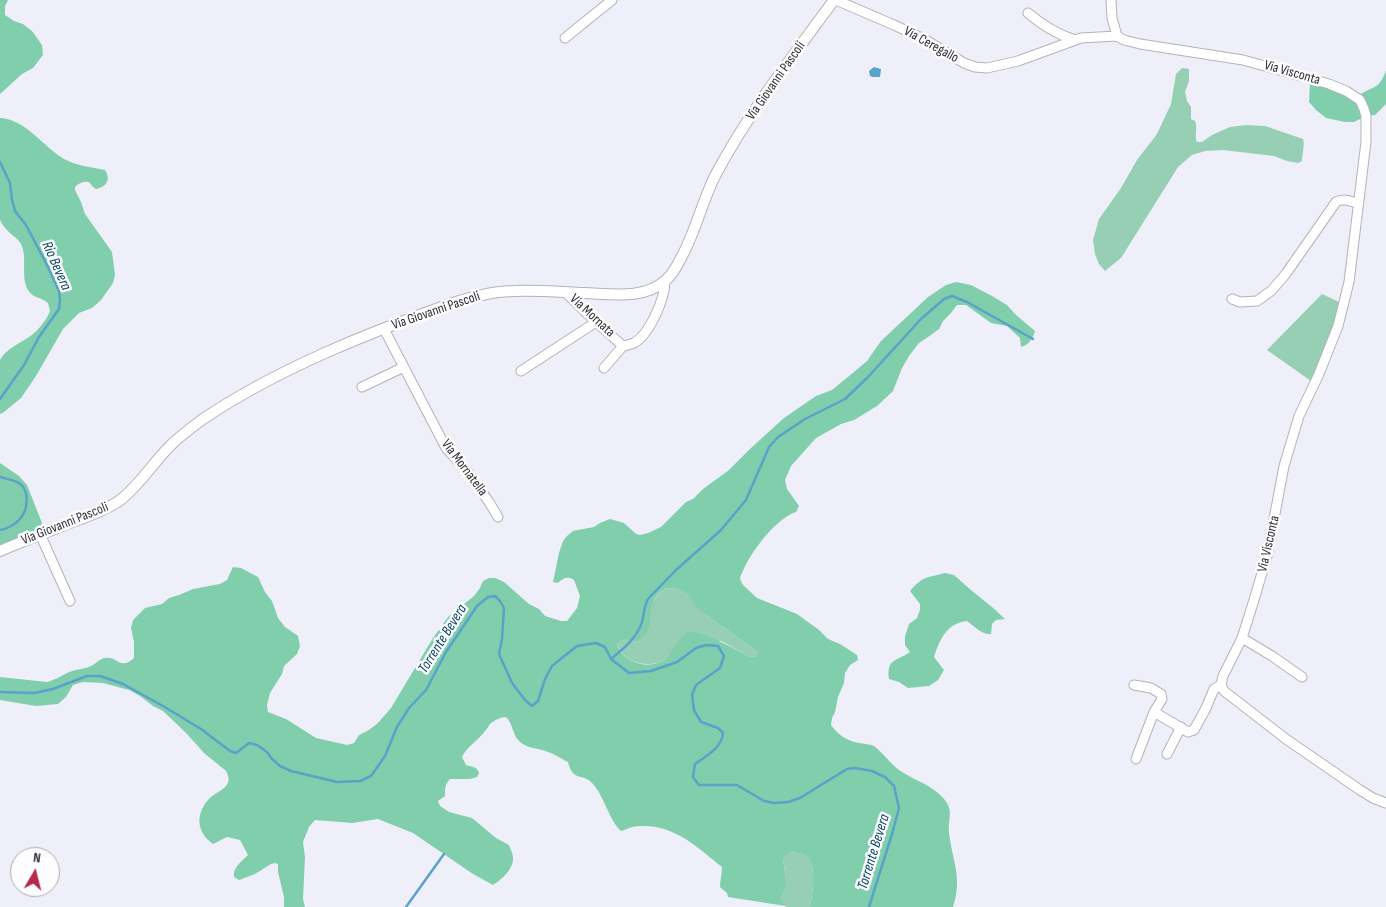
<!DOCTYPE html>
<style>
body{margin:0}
#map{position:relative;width:1386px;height:907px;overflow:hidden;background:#eeeff9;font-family:"Sofia Sans Condensed",sans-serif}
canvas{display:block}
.north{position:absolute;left:10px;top:847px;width:50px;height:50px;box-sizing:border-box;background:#fdfdff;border:1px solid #aaaaad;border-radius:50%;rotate:8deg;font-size:14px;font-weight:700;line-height:20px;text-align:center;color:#2e2e32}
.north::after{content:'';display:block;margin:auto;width:18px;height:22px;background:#b8274c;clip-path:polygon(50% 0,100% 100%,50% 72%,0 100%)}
</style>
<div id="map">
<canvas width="1386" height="907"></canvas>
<div class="north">N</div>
</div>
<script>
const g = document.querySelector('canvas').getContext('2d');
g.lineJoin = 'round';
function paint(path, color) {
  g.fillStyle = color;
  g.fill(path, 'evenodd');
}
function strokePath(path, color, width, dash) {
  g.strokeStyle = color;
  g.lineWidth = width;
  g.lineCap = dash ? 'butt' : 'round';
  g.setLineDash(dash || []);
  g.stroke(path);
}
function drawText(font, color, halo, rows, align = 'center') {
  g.font = font + ' "Sofia Sans Condensed",sans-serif';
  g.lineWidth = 5;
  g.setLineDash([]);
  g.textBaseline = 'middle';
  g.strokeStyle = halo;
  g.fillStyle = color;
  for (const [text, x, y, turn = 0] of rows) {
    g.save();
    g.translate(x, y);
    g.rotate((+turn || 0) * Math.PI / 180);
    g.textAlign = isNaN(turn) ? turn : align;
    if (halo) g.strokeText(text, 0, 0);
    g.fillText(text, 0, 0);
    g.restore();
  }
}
paint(new Path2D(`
 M1182 68 1189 69V81L1185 92 1187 101 1191 107V119L1195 121C1198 128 1194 135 1197 142H1202L1212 135 1230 127 1246 125 1265 126 1303 139C1305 143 1302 155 1302 161L1298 163 1287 161 1274 156 1223 150 1205 151 1192 155 1178 167 1121 258 1105 271 1099 264 1095 254 1093 240 1099 219 1121 188 1137 160 1157 134 1171 104 1176 74Z
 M1322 294 1341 303 1327 345 1311 381 1267 350Z
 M667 588 676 589 687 594 706 615 758 652V656L750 657 721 641H678C674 649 669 658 660 662 643 668 623 661 617 644L619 640 624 638 629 639 651 617C650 604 655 594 667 588Z
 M791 852C795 853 799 853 803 854 819 862 812 893 810 907H786L781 898 787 885 783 859Z`), '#96cfb4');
paint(new Path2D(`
 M0 0H8L5 6V15L14 21 23 24 32 31 42 45 43 55 33 68 22 74 0 94Z
 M1386 71V104L1375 115 1366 116 1354 122H1345L1326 118 1316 110 1309 102 1310 84 1313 78 1357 98C1362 91 1370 90 1376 86 1382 82 1383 77 1386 71Z
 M0 118C26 119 43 147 64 159 77 166 91 167 105 170 111 179 107 187 96 189L93 187 89 182C83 181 79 183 75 187V190L81 202 85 214 112 252 115 275 113 283 101 300 92 308 79 313 63 329 36 376 21 398 4 412 0 414V360C7 348 19 344 29 337 38 331 46 321 50 311L48 303C43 299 39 298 34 296 17 285 29 259 21 244 18 238 11 235 7 230 4 227 2 224 0 220Z
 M956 282 971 285 992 296 1007 305 1016 315 1035 331C1033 338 1029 345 1021 347L1020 338 1007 326 991 323 966 305H957L951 313 943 321 939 329 931 335 919 343 909 356 902 368 893 391 877 406 854 420 841 424 816 438 791 466 785 480 787 489 799 506 796 512C775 518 745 559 740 579L743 585 757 598 797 614 819 630 828 639 840 644 857 655 858 660 850 665 845 673 844 683 838 697 835 712 832 718 831 725C838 735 847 741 859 743 864 744 869 744 874 746 883 753 890 763 899 770 913 780 933 785 944 799 954 811 948 818 949 832 952 861 963 877 953 907H810C812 893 819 862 803 854 799 853 795 853 791 852L783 859 787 885 781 898 786 906 728 897 727 893 720 887C720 880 722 874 722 867 697 847 674 824 640 826 633 826 627 829 621 831 609 820 605 798 593 784 583 772 573 783 568 762 560 758 551 752 542 750 534 748 526 747 520 742 512 735 513 723 506 717 501 717 495 720 491 723 488 726 489 726 486 730 479 740 466 747 462 757L466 765C471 767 477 766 479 773L477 777 470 779H450C445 784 445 789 445 796L438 801 440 806 449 812 472 818 496 838 509 845C510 849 513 853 513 857 514 869 502 879 493 885L473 874 413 833 378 819 352 823 315 820 309 827 303 842 305 857 303 899 305 907H284V897L278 872V864L275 863 271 864 255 874 239 880 234 877C232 868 242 861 248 855L240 840 227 837 213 844C197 833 195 815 208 800 215 791 236 788 226 771L204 753 187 734 163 711 153 706 140 696 129 690 103 683 83 682 73 685 66 697 58 704 36 706 0 700V677L47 682C56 680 63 674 72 671 78 669 85 669 91 666 96 664 99 659 105 658 118 656 119 671 134 658V642L131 628 133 620 145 608 162 604 169 598 179 595 193 589 220 584 227 580 233 567 241 568 258 577 265 592 272 601 278 618 285 627 298 636 300 646 297 654 284 666 282 674 270 693 267 705 268 712 286 719 316 738 347 745 354 743 359 735 369 730 378 723 391 708 433 638 443 624 449 616 474 596 480 588 483 581 489 578H495L504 582 529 604 539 609 545 616 561 621H567L577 608 580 596 574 580C568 576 563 578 558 583L553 582 559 553 563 541 567 536 573 531 594 527 600 523 610 519 624 523 636 534 640 535 648 533 661 527 686 502 693 499 703 489 729 470 751 448 784 418 816 396 832 390 854 372 867 361 881 341 928 297 946 285ZM667 588 676 589 687 594 698 608 706 615 758 652V656L750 657C743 653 736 650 729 646 715 639 703 633 688 632 685 634 682 637 679 640 672 647 672 655 662 661 646 670 622 661 617 644 623 636 629 640 638 641 641 638 645 636 647 633 655 616 645 598 667 588Z
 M0 463 19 476 27 485 42 523 40 531 0 547Z
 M945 573 954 575 972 591 992 607 1005 619 996 620 992 624 991 634C982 635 974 626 967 621 947 623 940 639 934 657L944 670 938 680 929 686 908 688 899 682 889 679C886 658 898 661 910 652L905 645V636L909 624 917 618 920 610V604L910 591C924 575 927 578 945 573Z`), '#80ceab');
paint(new Path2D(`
 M874 67 881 69 880 77H873L870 76 869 71Z`), '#59a2c9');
strokePath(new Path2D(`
 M0 162 10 183 12 200 15 211 26 225 48 267 59 291 60 299 59 309 39 337 24 365 0 399
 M0 477C6 479 14 480 19 483 30 490 28 510 20 519 16 524 7 529 0 530
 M611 659C623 649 637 638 642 622 644 614 644 606 648 599L676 570 721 530 746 500 769 447 778 437 805 419 845 399 867 378 921 319 944 299 952 296 967 302 1033 339
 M0 692 34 693 53 689 87 676H100L123 684 163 706 201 729 230 751 236 753 249 743 257 745 267 752 272 759 280 766 291 771 337 782 360 781 371 776 385 756 397 727 409 708 426 690 446 652 477 606 488 597 495 596 500 601 504 608 502 639 499 654 512 683 525 700 532 706 538 701 545 679 552 666 577 646 596 643 605 647 611 659 629 673 651 671 677 662 696 648 706 645 718 646 724 656 720 668 696 685 692 695 694 710 701 722 718 728 723 733C722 748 706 756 695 764L693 777 699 785H737L764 801 774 803 788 802 800 798 847 769 855 768 872 771 885 777 894 786 899 808 892 834 869 907
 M406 907 444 854`), '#59a2c9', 2.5);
const minor = new Path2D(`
 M836 0 894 25 924 39 964 63 975 67 987 68 1018 61 1081 38 1117 36
 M1111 0 1112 18 1117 36
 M1028 13C1042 25 1059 35 1075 40
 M1117 36 1124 40 1140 44 1243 60 1329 84 1346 91 1360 100 1364 109 1366 116V142L1349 282 1338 326 1319 374 1299 416 1284 466 1267 556 1254 600 1242 638 1223 676 1221 685 1224 691 1286 739 1360 790 1373 798 1386 803
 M565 38 612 0
 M565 292 596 322 623 346C627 345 630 345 634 343 650 334 665 298 665 281
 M1232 299 1240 302 1257 301 1271 291 1285 275 1336 202C1344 198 1351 201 1358 204
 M384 329 446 448 467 471 489 502 498 517
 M604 368 623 346
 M521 371 596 322
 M362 387 404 367
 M40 534 70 601
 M1242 638 1272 656 1302 677
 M1134 685 1151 688 1161 694 1162 699 1154 712
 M1167 754 1181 727
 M1136 759 1154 712 1188 732 1194 730 1206 708 1214 689 1221 685`);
const tertiary = new Path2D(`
 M0 551C23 541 47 532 70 523 86 517 104 511 119 501 139 486 152 464 170 446 180 436 192 427 203 419 279 368 370 332 456 302 475 296 494 291 514 291 537 290 561 292 584 293 612 294 644 300 666 280 673 274 677 266 681 258 696 231 702 201 716 174 749 112 793 56 834 0`);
strokePath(minor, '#b2b3bc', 11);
strokePath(tertiary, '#b2b3bc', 12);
strokePath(minor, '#fff', 9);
strokePath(tertiary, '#fff', 10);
drawText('14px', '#2e2e32', '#fdfdff', [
 ["Via Ceregallo",931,45,29],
 ["Via Visconta",1292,73,16],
 ["Via Giovanni Pascoli",776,81,-55],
 ["Via Giovanni Pascoli",436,311,-19],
 ["Via Mornata",592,316,43],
 ["Via Mornatella",464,468,53],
 ["Via Giovanni Pascoli",65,524,-22],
 ["Via Visconta",1269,544,-77]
]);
drawText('italic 15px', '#084661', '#fdfdff', [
 ["Rio Bevera",56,266,66],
 ["Torrente Bevera",443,639,-58],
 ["Torrente Bevera",874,852,-73]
]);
</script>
